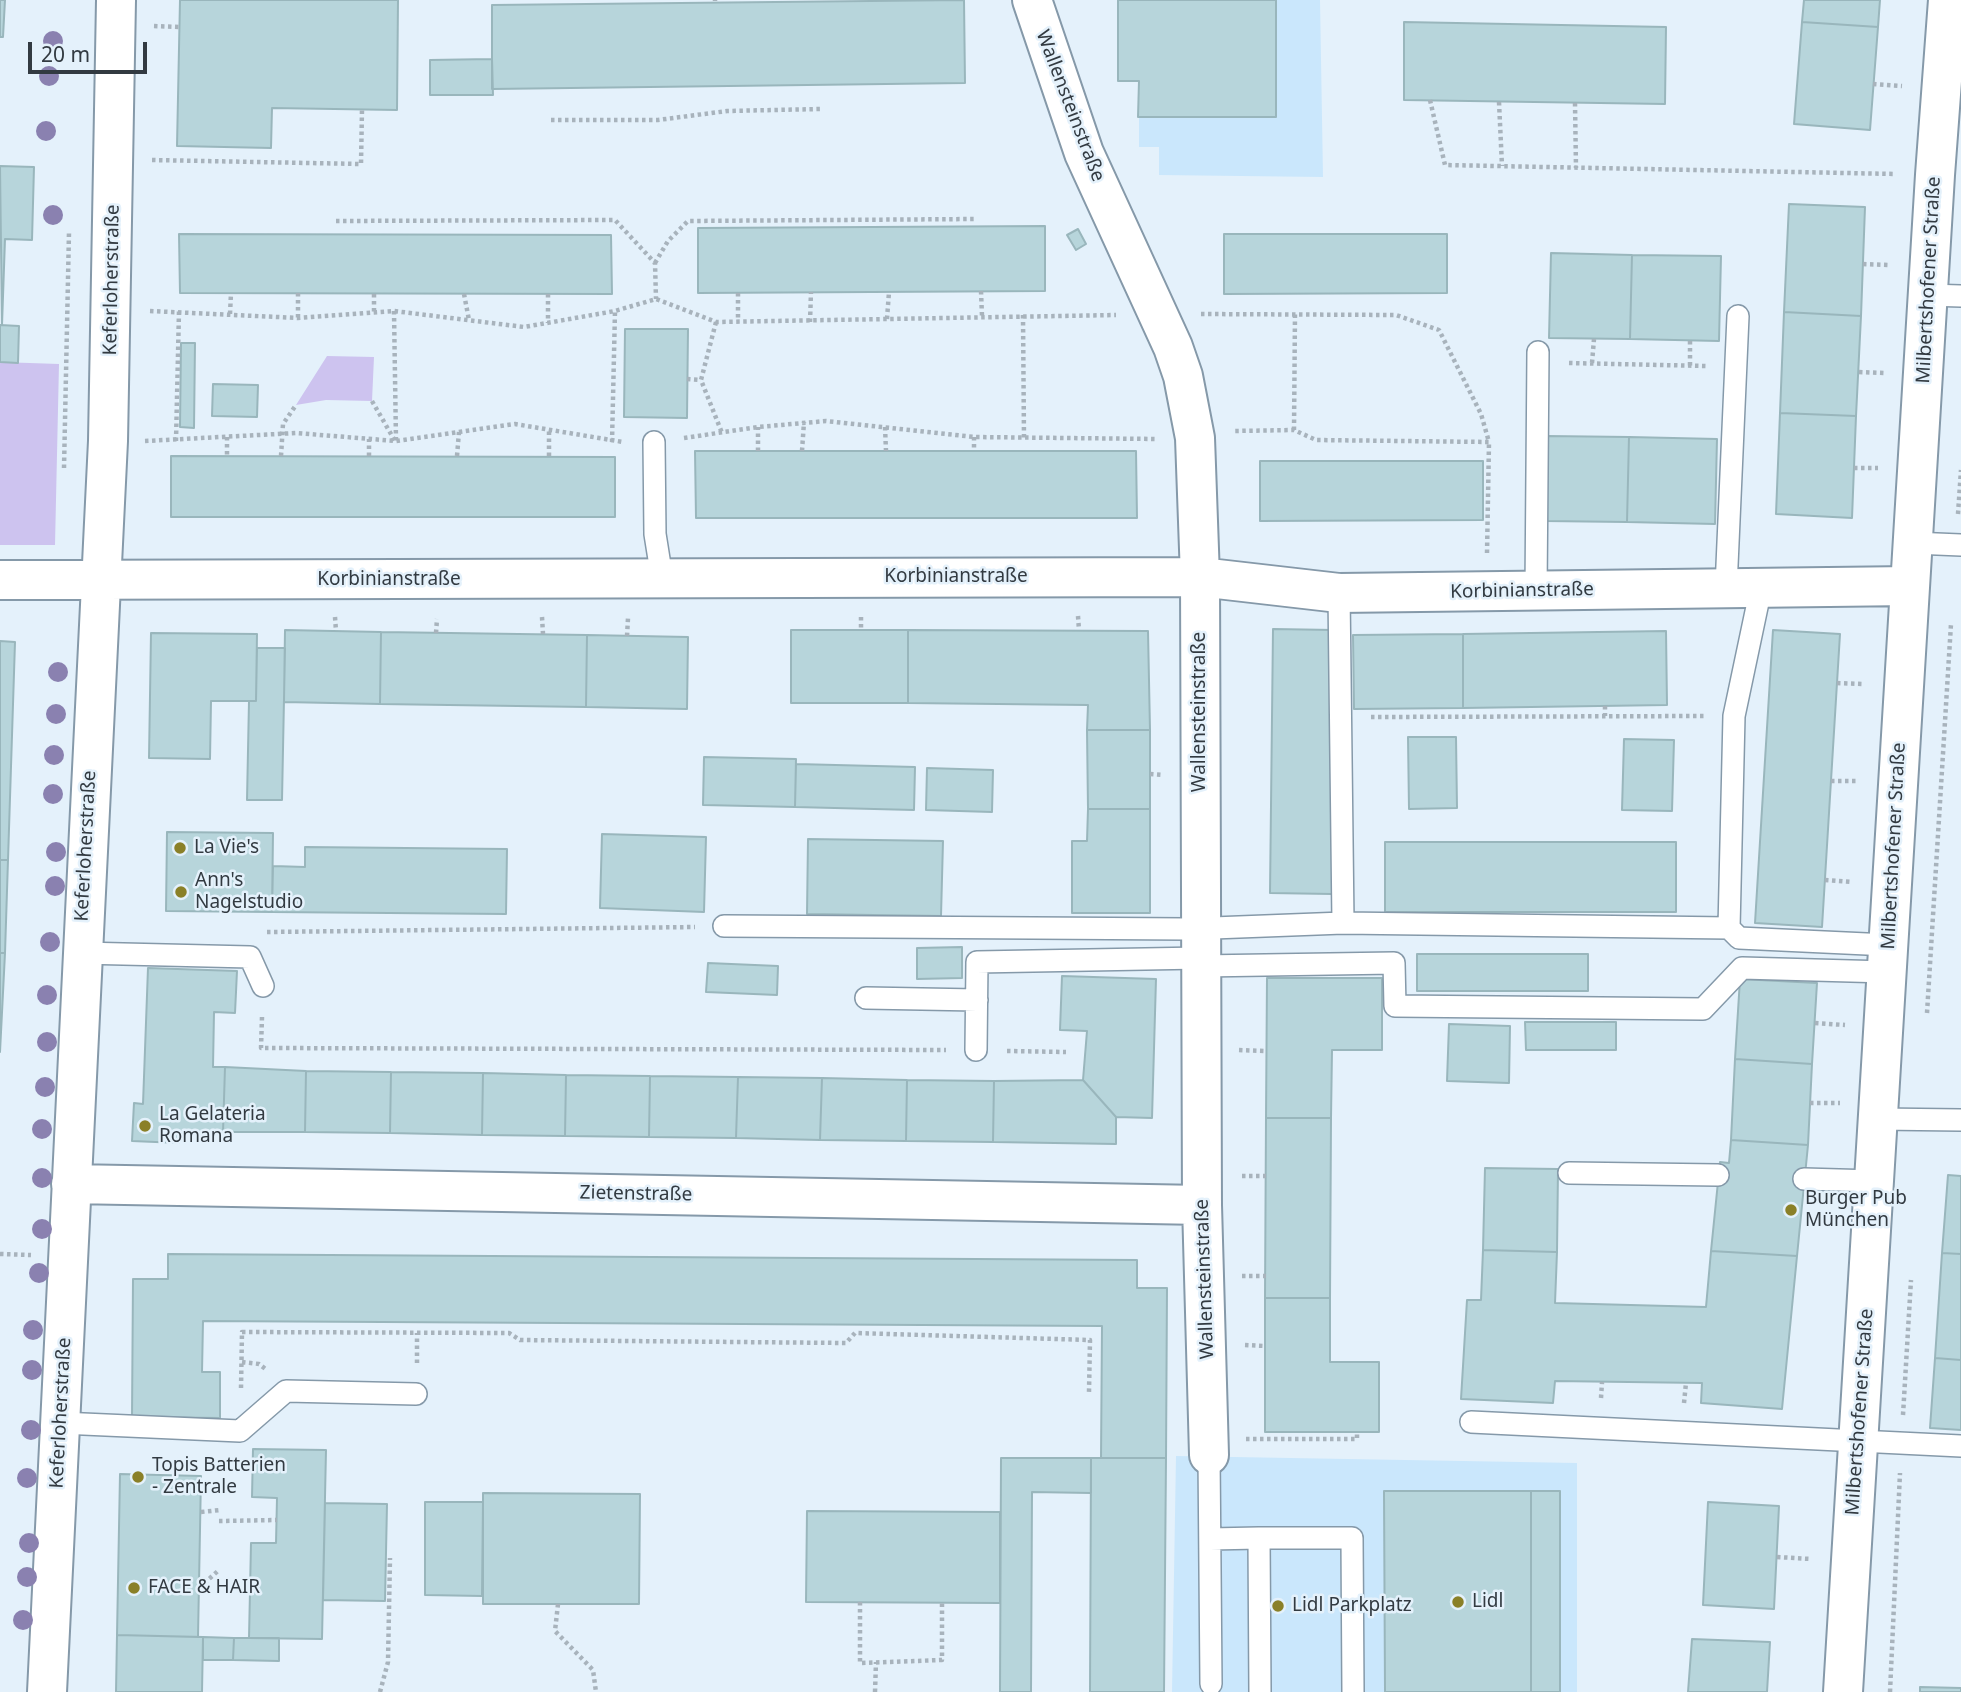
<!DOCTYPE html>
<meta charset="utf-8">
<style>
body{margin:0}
#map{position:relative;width:1961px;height:1692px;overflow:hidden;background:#e4f1fb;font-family:"Noto Sans",sans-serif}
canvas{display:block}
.scale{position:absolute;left:28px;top:42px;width:119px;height:32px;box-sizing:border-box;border:4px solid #323a41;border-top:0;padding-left:9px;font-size:21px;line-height:24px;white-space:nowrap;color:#323a41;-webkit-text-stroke:5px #e4f1fb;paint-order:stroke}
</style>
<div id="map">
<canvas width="1961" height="1692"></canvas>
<div class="scale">20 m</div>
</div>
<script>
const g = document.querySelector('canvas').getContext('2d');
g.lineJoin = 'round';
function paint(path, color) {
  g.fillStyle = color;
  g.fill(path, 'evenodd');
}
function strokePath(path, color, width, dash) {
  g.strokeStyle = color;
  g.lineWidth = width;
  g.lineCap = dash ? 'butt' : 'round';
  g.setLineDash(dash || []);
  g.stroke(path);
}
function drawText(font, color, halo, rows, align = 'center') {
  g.font = font + ' "Noto Sans",sans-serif';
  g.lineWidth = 5;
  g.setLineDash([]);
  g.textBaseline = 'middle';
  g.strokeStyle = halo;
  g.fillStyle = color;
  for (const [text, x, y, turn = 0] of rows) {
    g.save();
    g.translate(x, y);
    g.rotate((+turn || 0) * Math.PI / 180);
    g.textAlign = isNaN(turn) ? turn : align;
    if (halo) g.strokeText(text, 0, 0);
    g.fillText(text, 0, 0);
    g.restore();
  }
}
paint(new Path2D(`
 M1118 0H1320L1323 177 1159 175V147H1139V82L1118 81Z
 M1176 1456 1577 1463V1692H1172Z`), '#cae7fc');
paint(new Path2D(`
 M327 356 374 357 372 401 326 400 296 405Z
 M0 362 59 364 55 545H0Z`), '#cdc3ef');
const building = new Path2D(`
 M0 0H5L3 37H0Z
 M180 0H398L397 110 272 108 271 148 177 146Z
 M964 0 965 83 492 89V5Z
 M1118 0H1276V117H1138L1139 81H1118Z
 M1804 0H1880L1878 27 1802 22Z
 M1404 22 1666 27 1665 104 1404 100Z
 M1802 22 1878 27 1870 130 1794 124Z
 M492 59 493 95H430V60Z
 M0 166 34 167 32 240 5 239 2 325Z
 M1789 204 1865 207 1861 316 1784 312Z
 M1045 226V291L698 293V228Z
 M1078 229 1086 244 1076 250 1067 235Z
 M179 234 611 235 612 294 180 293Z
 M1224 234H1447V293L1224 294Z
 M1551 253 1632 255 1630 339 1549 338Z
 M1632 255 1721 256 1719 341 1630 339Z
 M1784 312 1861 316 1856 416 1780 413Z
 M0 325 19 326 18 363 0 362Z
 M625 329H688L687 418 624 417Z
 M181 343H195L194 428 180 427Z
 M213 384 258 385 257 417 212 416Z
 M1780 413 1856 416 1852 518 1776 514Z
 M1547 436 1629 437 1627 522 1545 521Z
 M1629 437 1717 439 1715 524 1627 522Z
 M695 451H1136L1137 518H696Z
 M171 456 615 457V517H171Z
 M1260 461H1483V520L1260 521Z
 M1273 629 1334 630 1332 894 1270 893Z
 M285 630 381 632 380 704 284 702Z
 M791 630H908V703H791Z
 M908 630 1148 631 1150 730H1087L1088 705 908 703Z
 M1773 630 1840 634 1822 927 1755 923Z
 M1666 631 1667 705 1463 708V634Z
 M381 632 587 635 586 707 380 704Z
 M151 633 257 634 256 701H211L210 759 149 758Z
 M1463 634V708L1354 709 1353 635Z
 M587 635 688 637 687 709 586 707Z
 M0 641 15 642 8 860H0Z
 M257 648H285L282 800H247L249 701H256Z
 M1087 730H1150V809H1088Z
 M1408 737H1456L1457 808 1409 809Z
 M1624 739 1674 740 1672 811 1622 810Z
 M704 757 796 759 795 807 703 805Z
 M796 764 915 767 914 810 795 807Z
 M927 768 993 770 992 812 926 810Z
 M1088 809H1150V913H1072V841H1087Z
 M167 832 273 833 272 912 166 911Z
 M602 834 706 837 704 912 600 908Z
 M808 839 943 841 941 916 807 914Z
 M1385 842H1676V912H1385Z
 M305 847 507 849 506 914 272 912 273 866 305 867Z
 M0 860H8L5 953H0Z
 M962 947V978L917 979V948Z
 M0 953H5L0 1052Z
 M1417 954H1588V991H1417Z
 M708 963 778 966 777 995 706 992Z
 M148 968 237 971 235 1013 214 1012 213 1067H225L223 1132 179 1131V1143L132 1141 134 1103 143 1104Z
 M1062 976 1156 979 1152 1118 1116 1117 1083 1080 1087 1031 1060 1030Z
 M1267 978H1382V1050H1332L1331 1118H1266Z
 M1740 979 1817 983 1812 1064 1735 1059Z
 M1525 1022H1616V1050H1526Z
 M1449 1024 1510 1026 1509 1083 1447 1081Z
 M1735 1059 1812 1064 1808 1145 1731 1140Z
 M225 1067 306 1071 305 1132H223Z
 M306 1071 391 1072 390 1133 305 1132Z
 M391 1072 483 1073 482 1135 390 1133Z
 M483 1073 566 1075 565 1136 482 1135Z
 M566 1075 650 1076 649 1137 565 1136Z
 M650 1076 738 1077 736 1138 649 1137Z
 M738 1077 822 1078 820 1140 736 1138Z
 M822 1078 907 1080 906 1141 820 1140Z
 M907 1080 994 1081 993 1142 906 1141Z
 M1083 1080 1116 1117V1144L993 1142 994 1081Z
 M1266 1118H1331L1330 1298H1265Z
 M1731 1140 1808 1145 1797 1256 1711 1251 1720 1162 1729 1163Z
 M1485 1168 1558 1169 1557 1252 1483 1250Z
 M1948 1175 1961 1176V1254L1942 1253Z
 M1483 1250 1557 1252 1555 1303 1706 1307 1711 1251 1797 1256 1782 1409 1701 1403 1702 1383 1555 1381 1553 1403 1461 1399 1467 1300H1481Z
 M1942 1253 1961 1254V1360L1935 1358Z
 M168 1254 1137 1260V1288H1167L1166 1458H1101L1102 1326 203 1321 202 1372H220V1418L132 1417 133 1279H168Z
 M1265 1298H1330V1362H1379V1432H1265Z
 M1935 1358 1961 1360V1430L1930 1428Z
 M253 1449 326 1450 322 1639 249 1638 251 1543H276L277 1498 252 1497Z
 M1001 1458H1091V1493L1032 1492 1031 1692H1000Z
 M1091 1458H1166L1164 1692H1090Z
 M120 1474 201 1476 198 1637 117 1635Z
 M1384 1491H1531V1692H1385Z
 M1531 1491H1560V1692H1531Z
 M483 1493 640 1494 639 1604H483Z
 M425 1502H483L482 1596 425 1595Z
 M1708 1502 1779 1506 1774 1609 1703 1605Z
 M325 1503 387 1504 385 1601 323 1600Z
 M807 1511 1000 1512V1603L806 1602Z
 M117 1635 203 1637 202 1692H116Z
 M203 1637 234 1638 233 1660H203Z
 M234 1638H279V1661L233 1660Z
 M1692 1639 1770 1642 1767 1692H1688Z
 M1920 1687 1961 1688V1692H1920Z`);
paint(building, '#b7d5db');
strokePath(building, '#99b6bc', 2);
const service = new Path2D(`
 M1928 295 1961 296
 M654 442 655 534 662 578
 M1913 543 1961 545
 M1726 588 1738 316
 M1536 591 1538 352
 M1339 593 1343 923
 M724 926 1187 929 1343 923 1729 928 1734 716 1761 588
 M1729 928 1739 938 1888 945
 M81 953 250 957 263 986
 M1201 966 1394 963 1395 1006 1703 1009 1742 968 1887 972
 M866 998 977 1000
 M976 1050 977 962 1201 958
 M1878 1119 1961 1120
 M1569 1173 1718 1175
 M1804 1179 1874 1181
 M1471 1422 1961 1446
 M61 1423 240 1431 286 1391 416 1394
 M1209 1455 1211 1684
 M1210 1539 1259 1538
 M1260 1692 1259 1538H1352L1353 1692`);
const minor = new Path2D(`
 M1032 0 1084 153 1173 347 1183 376 1195 438 1200 577 1202 1205 1209 1455
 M0 580 1200 577 1339 593 1910 586
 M71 1184 1202 1205
 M47 1692 108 441 116 0
 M1843 1692 1935 175 1948 0`);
strokePath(service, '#8599a9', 24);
strokePath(minor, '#8599a9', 42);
strokePath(new Path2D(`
 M715 1V0
 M154 26 179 27
 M1873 84 1902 86
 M1430 100 1445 165 1896 174
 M1499 102 1502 166
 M1575 103 1576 168
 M551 120H658L727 111 820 109
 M152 160 361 164 362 109
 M336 221 615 220 655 263 656 299
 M655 263 668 241 688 221 975 219
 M1863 264 1890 265
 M981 291 982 316
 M298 293V318
 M738 293V321
 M374 294V313
 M464 294 469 320
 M548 294V323
 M150 311 298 318 394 311 524 327 615 311 656 299 716 322 1116 315
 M394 311 396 441
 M230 314 231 293
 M1201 314 1396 315 1439 330 1481 414 1489 442 1316 440 1294 430 1234 431
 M1023 315 1024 439
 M887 319 889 292
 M716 322 701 380 722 433
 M810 322 811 292
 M1690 341V366
 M1569 363 1707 366
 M1592 363 1594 339
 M1859 372 1884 373
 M687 379 701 380
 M372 401 395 441
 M885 427 886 451
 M1294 430 1295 313
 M227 437V456
 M974 437V451
 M684 438 758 427 826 421 974 437 1156 439
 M145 441 296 433 396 441 515 424 623 442
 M176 441 179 311
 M612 442 615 311
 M758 451V427
 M802 451 804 422
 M281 456 283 424 296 405
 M369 456V439
 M457 456 459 432
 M549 456V430
 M64 468 69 232
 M1854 468H1878
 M1958 514 1961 470
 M1487 553 1489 442
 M1078 616 1079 630
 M335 617 336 631
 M542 617 543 634
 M861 617V630
 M436 633 437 619
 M627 636 628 618
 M1837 683 1864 684
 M1605 706V716
 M1371 717 1705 716
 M1150 774 1163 775
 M1831 781H1858
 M1825 880 1852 882
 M267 932 695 927
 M1927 1013 1951 624
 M262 1017 261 1048 946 1050
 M1815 1023 1845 1025
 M1239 1050 1266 1051
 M1007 1051 1066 1052
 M1810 1103H1840
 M1242 1176H1266
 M0 1254 31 1255
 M1242 1276H1266
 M1245 1345 1265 1346
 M242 1362 259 1364 267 1370
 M417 1363V1333
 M241 1388 242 1332 509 1333 520 1340 846 1343 855 1333 1090 1340 1089 1392
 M1601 1398 1602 1382
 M1684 1403 1686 1383
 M1903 1415 1911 1280
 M1246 1439H1357V1432
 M201 1512 220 1510
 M219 1521 277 1520
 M1777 1557 1811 1559
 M199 1588 219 1570
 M860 1602V1663L942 1660V1603
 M558 1604 555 1631 593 1670 596 1692
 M380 1692 388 1662 390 1558
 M875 1692 876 1662
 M1890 1692 1900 1473`), '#a8b3bc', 4.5, [3.5, 3.5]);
strokePath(service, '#fff', 21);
strokePath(minor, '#fff', 38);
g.fillStyle = '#8a81b0';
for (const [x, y] of [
 [53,41],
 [49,76],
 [46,131],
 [53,215],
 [58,672],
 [56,714],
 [54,755],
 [53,794],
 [56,852],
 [55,886],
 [50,942],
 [47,995],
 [47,1042],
 [45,1087],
 [42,1129],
 [42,1178],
 [42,1229],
 [39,1273],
 [33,1330],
 [32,1370],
 [31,1430],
 [27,1478],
 [29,1543],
 [27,1577],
 [23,1620]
]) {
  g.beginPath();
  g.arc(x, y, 10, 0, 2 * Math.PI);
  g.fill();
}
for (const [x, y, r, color] of [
 [180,848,7,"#8a8028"],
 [181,892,7,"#8a8028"],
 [145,1126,7,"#8a8028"],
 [1791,1210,7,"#8a8028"],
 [138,1477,7,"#8a8028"],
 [134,1588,7,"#8a8028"],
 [1458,1602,7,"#8a8028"],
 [1278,1606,7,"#8a8028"]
]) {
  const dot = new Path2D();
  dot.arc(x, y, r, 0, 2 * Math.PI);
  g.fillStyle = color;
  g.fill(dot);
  strokePath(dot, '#e4f1fb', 2.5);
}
drawText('19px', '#323a41', '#e4f1fb', [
 ["Wallensteinstraße",1070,106,69],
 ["Keferloherstraße",112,280,-89],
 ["Milbertshofener Straße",1929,280,-87],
 ["Korbinianstraße",956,577],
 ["Korbinianstraße",389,580],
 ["Korbinianstraße",1522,591,-1],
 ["Wallensteinstraße",1200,712,-90],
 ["Keferloherstraße",86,846,-87],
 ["Milbertshofener Straße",1894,846,-87],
 ["Zietenstraße",636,1194,1],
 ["Wallensteinstraße",1205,1279,-92],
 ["Milbertshofener Straße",1860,1412,-86],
 ["Keferloherstraße",61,1413,-87]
]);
drawText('19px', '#323a41', '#e4f1fb', [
 ["La Vie's",194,848],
 ["Ann's",195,881],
 ["Nagelstudio",195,903],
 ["La Gelateria",159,1115],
 ["Romana",159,1137],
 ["Burger Pub",1805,1199],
 ["München",1805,1221],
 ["Topis Batterien",152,1466],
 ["- Zentrale",152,1488],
 ["FACE & HAIR",148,1588],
 ["Lidl",1472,1602],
 ["Lidl Parkplatz",1292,1606]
], 'left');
</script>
